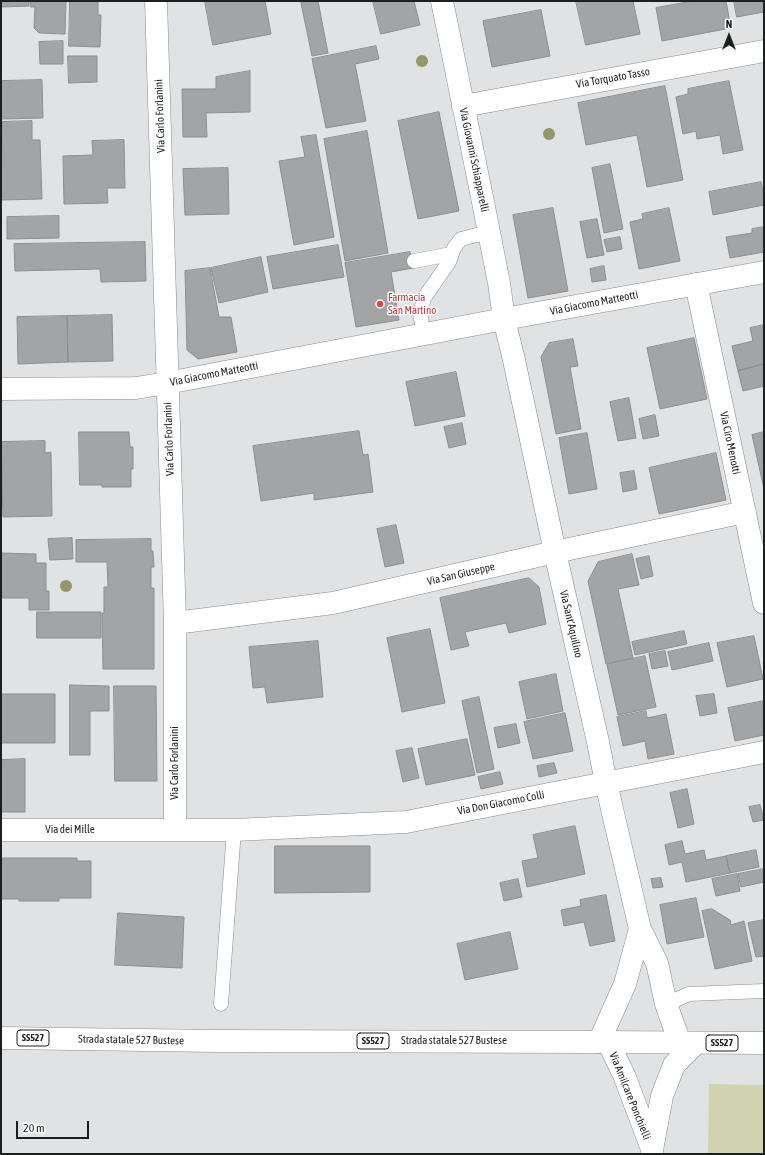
<!DOCTYPE html>
<style>
body{margin:0}
#map{position:relative;width:765px;height:1155px;overflow:hidden;background:#e1e2e4;font-family:"Asap Condensed",sans-serif}
canvas{display:block}
.frame{position:absolute;inset:0;border:2px solid #1d1e1e;pointer-events:none}
.north{position:absolute;left:709px;top:16px;width:40px;height:40px;-webkit-text-stroke:3px #fff;paint-order:stroke;rotate:0deg;font-size:11px;font-weight:700;line-height:16px;text-align:center;color:#1d1e1e}
.north::after{content:'';display:block;margin:auto;width:14px;height:18px;background:#1d1e1e;clip-path:polygon(50% 0,100% 100%,50% 72%,0 100%)}
.scale{position:absolute;left:16px;top:1121px;width:73px;height:18px;box-sizing:border-box;border:2px solid #1d1e1e;border-top:0;padding-left:5px;font-size:12px;line-height:14px;white-space:nowrap;color:#1d1e1e;-webkit-text-stroke:3px #fff;paint-order:stroke}
</style>
<div id="map">
<canvas width="765" height="1155"></canvas>
<div class="frame"></div>
<div class="north">N</div>
<div class="scale">20 m</div>
</div>
<script>
const g = document.querySelector('canvas').getContext('2d');
g.lineJoin = 'round';
function paint(path, color) {
  g.fillStyle = color;
  g.fill(path, 'evenodd');
}
function strokePath(path, color, width, dash) {
  g.strokeStyle = color;
  g.lineWidth = width;
  g.lineCap = dash ? 'butt' : 'round';
  g.setLineDash(dash || []);
  g.stroke(path);
}
function drawText(font, color, halo, rows, align = 'center') {
  g.font = font + ' "Asap Condensed",sans-serif';
  g.lineWidth = 3;
  g.setLineDash([]);
  g.textBaseline = 'middle';
  g.strokeStyle = halo;
  g.fillStyle = color;
  for (const [text, x, y, turn = 0] of rows) {
    g.save();
    g.translate(x, y);
    g.rotate((+turn || 0) * Math.PI / 180);
    g.textAlign = isNaN(turn) ? turn : align;
    if (halo) g.strokeText(text, 0, 0);
    g.fillText(text, 0, 0);
    g.restore();
  }
}
paint(new Path2D(`
 M709 1084 764 1085V1154H708Z`), '#d0d3af');
const building = new Path2D(`
 M1 1H29V6L1 7Z
 M31 1H66L65 34 39 33 34 28 35 7H31Z
 M70 1H98V15H101L100 47 69 46Z
 M205 1H265L271 34 213 45Z
 M309 1H318L328 53 312 56 301 3Z
 M373 1H414L420 25 381 34Z
 M576 1H633L640 34 586 45Z
 M693 1H726L731 28 662 41 656 8Z
 M734 1H764V12L737 17Z
 M541 10 550 56 492 67 483 21Z
 M63 41V64H40L39 42Z
 M376 46 379 59 355 64 366 121 326 128 312 59Z
 M68 56H97V82L69 83Z
 M250 71V112L206 113 207 137H183L182 89H216V77Z
 M42 80 43 118 1 119V81Z
 M729 81 743 150 723 154 720 135 697 139 696 131 683 134 676 97 688 94V89Z
 M665 86 683 180 647 187 637 135 586 145 578 103Z
 M439 112 459 211 418 219 398 121Z
 M32 121V140H40L42 199 1 200 2 122Z
 M367 131 388 253 345 261 324 139Z
 M316 135 334 237 294 245 279 161 305 157 301 137Z
 M124 140 125 188H107L108 203 64 204 63 156 93 155 92 141Z
 M610 164 623 229 604 233 592 168Z
 M228 168 229 214 185 215 183 169Z
 M761 182 764 196V205L713 215 709 192Z
 M553 208 568 291 528 298 513 215Z
 M669 208 680 261 639 269 630 222 643 219 642 214Z
 M59 216V238L7 239V217Z
 M597 219 604 255 587 258 580 222Z
 M764 227V252L730 258 726 237 752 233V229Z
 M620 237 622 249 607 252 604 240Z
 M145 242 146 281 101 282 100 269 15 271 14 244Z
 M338 245 344 277 273 289 267 257Z
 M410 252 413 268 391 272 399 320 356 327 345 263Z
 M261 257 268 292 219 303 211 268Z
 M604 266 606 280 592 282 590 269Z
 M210 268 219 317H231L237 352 198 359 187 350 185 271Z
 M112 315 113 361 68 362 67 316Z
 M67 316 68 362 18 364 17 317Z
 M764 325V364L738 371 732 346 753 341 750 328Z
 M694 338 707 399 660 409 647 348Z
 M573 339 578 366 570 367 581 429 556 434 541 357 549 343Z
 M764 364V386L743 391 738 371Z
 M456 372 465 416 415 426 406 382Z
 M629 398 636 438 618 441 610 402Z
 M655 415 659 436 643 439 639 419Z
 M462 423 466 444 449 448 444 427Z
 M359 431 363 455 368 454 373 492 314 500V493L261 501 253 446Z
 M79 432H129L130 447H133V469H131V487H102V485H80Z
 M764 432V489L752 435Z
 M587 433 597 489 569 494 559 438Z
 M45 441V453L51 452 52 516 3 517 1 442Z
 M716 453 726 500 659 514 649 468Z
 M634 471 637 489 623 492 620 473Z
 M396 525 404 563 385 567 377 529Z
 M72 538 73 559 50 560 48 539Z
 M151 539V551H153L154 567H151V588H154V669H103L102 613H104V587H108L107 562H76V540Z
 M1 553 36 554V563H46V591H49V610H29V598H1Z
 M632 554 639 585 618 589 633 658 606 664 588 581 598 562Z
 M649 556 653 576 641 579 636 559Z
 M529 578 539 587 546 624 509 633 506 623 465 632 469 646 451 650 440 598Z
 M37 612H101V638H37Z
 M430 629 445 703 402 712 387 638Z
 M684 631 687 644 635 655 632 642Z
 M754 636 763 679 727 687 717 643Z
 M318 641 323 697 267 703 265 687 253 688 249 647Z
 M709 643 713 661 672 670 668 652Z
 M665 651 668 666 652 669 649 654Z
 M645 656 656 707 618 715 607 665Z
 M556 674 563 711 527 719 519 682Z
 M70 685 109 686V711H90V755H70Z
 M114 686H156L157 781H115Z
 M1 694H55V743H1Z
 M714 694 717 713 700 716 696 696Z
 M479 697 494 769 477 773 462 701Z
 M764 701V735L735 741 728 708Z
 M646 711 647 718 666 714 674 754 648 759 645 741 623 746 617 717Z
 M565 713 573 751 533 759 524 722Z
 M516 724 520 743 498 748 494 728Z
 M467 739 475 775 426 785 418 749Z
 M412 748 419 778 403 782 396 751Z
 M25 759V812H1V760Z
 M554 763 557 773 539 777 537 766Z
 M500 772 503 784 481 789 478 777Z
 M687 789 694 824 678 828 670 793Z
 M760 805 764 820 753 822 749 807Z
 M575 826 585 874 527 887 522 861 538 858 533 835Z
 M682 841 685 854 704 850 706 860 726 856 730 873 686 882 682 862 669 865 665 845Z
 M275 846H370V892L275 893Z
 M756 850 759 867 730 873 726 856Z
 M1 858H77V861H91V898H59V901H19V899H1Z
 M764 869V882L741 887 738 874Z
 M737 874 740 891 716 896 712 879Z
 M661 878 663 887 653 888 651 879Z
 M518 879 522 897 504 901 500 883Z
 M606 895 615 941 590 946 584 922 564 926 561 910 581 906 580 900Z
 M696 898 704 937 667 944 660 905Z
 M712 909 730 920 731 925 744 921 752 961 715 969 702 911Z
 M118 913 184 917 182 968 115 965Z
 M764 920V956L756 957 748 923Z
 M510 932 518 969 465 980 457 944Z`);
paint(building, '#a3a4a5');
strokePath(building, '#8d8e8f', 1);
const lane = new Path2D(`
 M414 261 451 254
 M424 334 420 314 424 298 449 262 454 248 461 239 489 232
 M221 1004 234 830
 M666 1004 689 994 764 991`);
const street = new Path2D(`
 M156 1 175 623V830
 M442 1 483 202 499 283 504 319 514 360 555 552 598 742 606 783 640 929 657 963 666 1004 680 1043
 M463 106 764 51
 M696 284 764 603
 M175 623 333 603 555 552 745 512
 M1 830H234L406 822 764 752
 M599 1042 625 984 640 929
 M608 1042 624 1075 652 1149
 M652 1154V1150L662 1096 674 1065 696 1043`);
const secondary = new Path2D(`
 M1 389 136 388 167 383 504 319 764 272`);
const primary = new Path2D(`
 M1 1038 217 1041 599 1042 764 1043`);
strokePath(lane, '#898a8b', 15);
strokePath(street, '#898a8b', 23);
strokePath(secondary, '#898a8b', 23);
strokePath(primary, '#898a8b', 23);
strokePath(lane, '#fff', 14);
strokePath(street, '#fff', 22);
strokePath(secondary, '#fff', 22);
strokePath(primary, '#fff', 22);
g.fillStyle = '#95966d';
for (const [x, y] of [
 [422,61],
 [549,134],
 [66,586]
]) {
  g.beginPath();
  g.arc(x, y, 6, 0, 2 * Math.PI);
  g.fill();
}
for (const [x, y, r, color] of [
 [380,304,4,"#e0444e"]
]) {
  const dot = new Path2D();
  dot.arc(x, y, r, 0, 2 * Math.PI);
  g.fillStyle = color;
  g.fill(dot);
  strokePath(dot, '#fff', 1.5);
}
for (const [x, y, w] of [
 [33,1038,32],
 [373,1041,32],
 [722,1043,32]
]) {
  const box = new Path2D();
  box.roundRect(x - w / 2, y - 8, w, 16, 3);
  g.fillStyle = '#fff';
  g.fill(box);
  strokePath(box, '#1d1e1e', 1);
}
drawText('bold 10px', '#1d1e1e', null, [
 ["SS527",33,1038],
 ["SS527",373,1041],
 ["SS527",722,1043]
]);
drawText('11px', '#1d1e1e', '#fff', [
 ["Via Torquato Tasso",613,78,-10],
 ["Via Carlo Forlanini",160,116,-92],
 ["Via Giovanni Schiapparelli",474,160,78],
 ["Via Giacomo Matteotti",594,303,-11],
 ["Via Giacomo Matteotti",214,374,-11],
 ["Via Carlo Forlanini",169,439,-92],
 ["Via Ciro Menotti",730,443,78],
 ["Via San Giuseppe",461,574,-13],
 ["Via Sant'Aquilino",571,624,77],
 ["Via Carlo Forlanini",175,763,-90],
 ["Via Don Giacomo Colli",501,803,-11],
 ["Via dei Mille",70,830],
 ["Strada statale 527 Bustese",131,1040,1],
 ["Strada statale 527 Bustese",454,1041],
 ["Via Amilcare Ponchielli",630,1096,68]
]);
drawText('11px', '#be3a42', '#fff', [
 ["Farmacia",388,298],
 ["San Martino",388,311]
], 'left');
</script>
